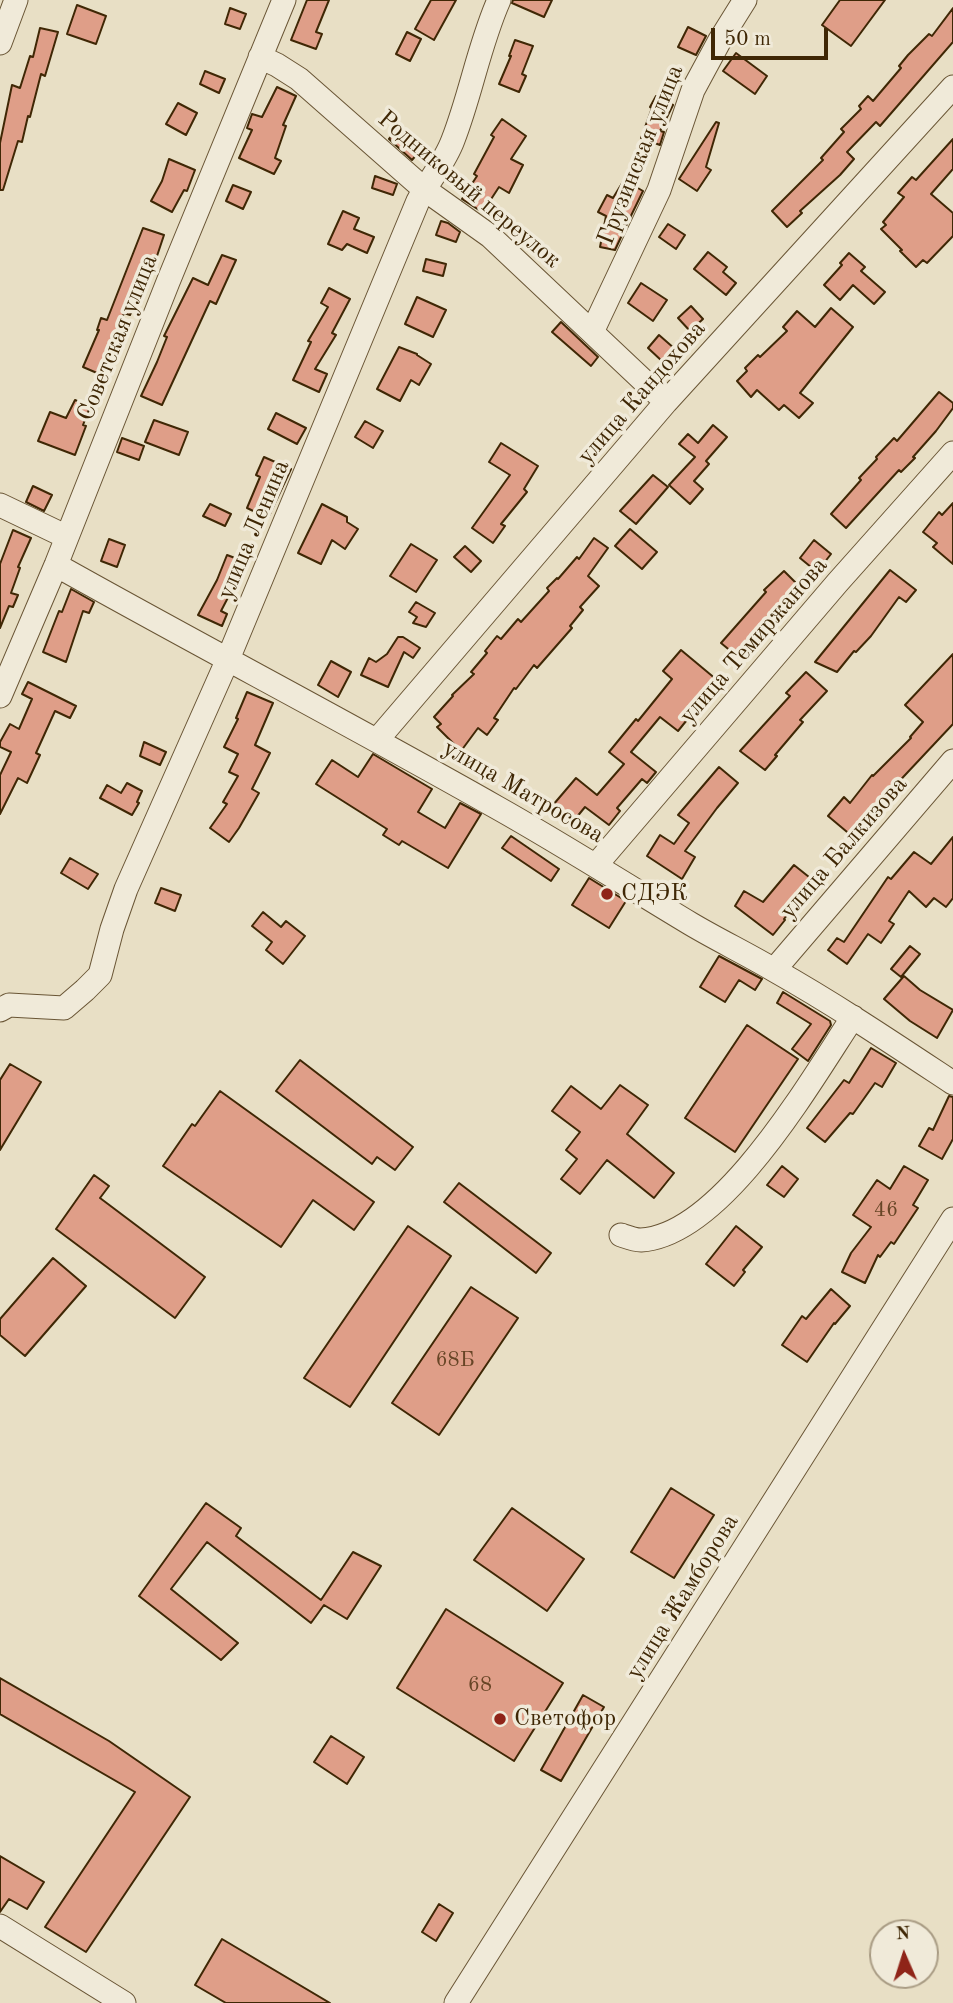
<!DOCTYPE html>
<meta charset="utf-8">
<style>
body{margin:0}
#map{position:relative;width:953px;height:2003px;overflow:hidden;background:#e8dfc5;font-family:"Old Standard TT",serif}
canvas{display:block}
.north{position:absolute;left:869px;top:1919px;width:70px;height:70px;box-sizing:border-box;background:#f0ead9;border:2px solid #a99c84;border-radius:50%;rotate:357deg;font-size:19px;font-weight:700;line-height:28px;text-align:center;color:#3f2705}
.north::after{content:'';display:block;margin:auto;width:24px;height:32px;background:#8f2418;clip-path:polygon(50% 0,100% 100%,50% 72%,0 100%)}
.scale{position:absolute;left:711px;top:28px;width:117px;height:32px;box-sizing:border-box;border:4px solid #3f2705;border-top:0;padding-left:9px;font-size:21px;line-height:24px;white-space:nowrap;color:#3f2705;-webkit-text-stroke:5px #f0ead9;paint-order:stroke}
</style>
<div id="map">
<canvas width="953" height="2003"></canvas>
<div class="north">N</div>
<div class="scale">50 m</div>
</div>
<script>
const g = document.querySelector('canvas').getContext('2d');
g.lineJoin = 'round';
function paint(path, color) {
  g.fillStyle = color;
  g.fill(path, 'evenodd');
}
function strokePath(path, color, width, dash) {
  g.strokeStyle = color;
  g.lineWidth = width;
  g.lineCap = dash ? 'butt' : 'round';
  g.setLineDash(dash || []);
  g.stroke(path);
}
function drawText(font, color, halo, rows, align = 'center') {
  g.font = font + ' "Old Standard TT",serif';
  g.lineWidth = 7;
  g.setLineDash([]);
  g.textBaseline = 'middle';
  g.strokeStyle = halo;
  g.fillStyle = color;
  for (const [text, x, y, turn = 0] of rows) {
    g.save();
    g.translate(x, y);
    g.rotate((+turn || 0) * Math.PI / 180);
    g.textAlign = isNaN(turn) ? turn : align;
    if (halo) g.strokeText(text, 0, 0);
    g.fillText(text, 0, 0);
    g.restore();
  }
}
const building = new Path2D(`
 M307 0H329L316 32 322 34 316 49 291 40Z
 M431 0H456L434 40 415 29Z
 M513 0H552L544 17 512 3Z
 M840 0H885L851 46 822 25Z
 M77 5 106 16 96 44 67 34Z
 M230 8 246 14 240 29 225 24Z
 M953 8V42L880 126 876 122 847 152 854 159 840 175 800 211 802 213 787 227 772 211 823 160 821 158 844 132 841 129 861 109 859 106 868 96 873 101 901 68 899 66 908 55 929 34 932 36Z
 M688 27 706 36 696 55 678 47Z
 M40 28 58 32 45 76 41 74 30 117 28 116 22 142 18 141 3 190H0V143L12 85 20 88 30 56 33 57Z
 M407 32 421 39 410 61 396 54Z
 M515 40 533 46 522 74 526 76 519 92 499 84 511 56H509Z
 M736 53 767 76 755 94 723 71Z
 M205 71 225 79 219 93 200 84Z
 M277 87 296 96 283 125 286 126 275 158 281 161 274 174 239 158 252 130 247 128 252 114 262 117Z
 M656 96 673 105 660 131 664 132 660 145 641 138 652 108 650 107Z
 M178 103 197 113 186 135 166 124Z
 M502 119 526 136 511 159 523 165 509 193 499 187 484 210H479L462 199 477 176 474 174 494 137 491 135Z
 M716 122 719 123 706 167 711 170 697 191 679 179Z
 M400 126 424 146 412 160 389 139Z
 M953 139V169L931 194 953 213V236L927 263 923 260 916 267 900 251 902 250 881 229 886 225 883 222 904 197 898 193 912 177 916 180Z
 M169 159 195 170 187 191 184 190 172 212 151 201 162 181Z
 M375 176 397 184 393 195 372 188Z
 M624 180 643 191 626 226 624 225 622 235 615 250 600 247 606 216 598 212 607 195 613 198Z
 M233 185 251 192 243 209 226 201Z
 M343 211 359 218 354 229 374 237 367 253 347 244 342 250 328 244Z
 M441 221 448 223 460 232 456 242 436 235Z
 M668 224 685 235 676 249 659 237Z
 M143 228 164 235 153 268 147 282 144 281 130 315 124 313 108 356 112 358 104 376 83 367 99 330H97L101 318 107 320Z
 M708 252 727 267 723 272 736 283 726 295 694 269Z
 M849 253 865 267 861 271 885 292 874 304 853 285 840 300 824 285 842 265 840 263Z
 M222 255 236 260 216 304 210 301 162 405 141 396 157 362 167 337 164 336 193 278 208 285Z
 M426 259 446 264 443 276 423 271Z
 M641 283 667 300 653 321 628 303Z
 M329 288 350 299 332 333 336 335 315 369 327 374 319 392 293 380 311 342 308 341 328 307 321 303Z
 M417 297 446 310 433 337 405 324Z
 M691 306 703 319 690 331 678 318Z
 M831 308 853 327 800 393 813 403 799 418 784 405 779 410 757 390 751 397 737 381 747 371 745 368 758 355 760 357 787 331 783 327 797 311 815 327Z
 M561 322 598 357 591 366 552 332Z
 M659 335 675 349 663 362 648 348Z
 M399 347 417 354V355L431 364 419 385 411 380 400 401 377 389Z
 M939 392 953 403V408L936 431 913 457 915 458 901 472 899 470 846 528 831 514 861 480 859 478 877 459 876 457 894 438 897 441Z
 M75 400 90 407 83 425 86 426 75 455 38 441 50 412 66 418Z
 M276 413 306 428 297 444 268 429Z
 M154 420 188 432 179 455 145 442Z
 M365 421 383 431 373 448 355 437Z
 M713 425 727 437 706 461 709 464 694 481 703 489 690 504 669 485 695 457 679 444 688 434 698 443Z
 M122 438 144 446 139 460 117 452Z
 M501 443 538 466 524 489 527 492 501 524 505 526 493 543 472 528 510 475 489 462Z
 M264 457 291 469 268 518 247 508 260 477 256 475Z
 M653 475 668 487 636 524 620 511Z
 M33 486 52 495 44 511 26 502Z
 M953 503V564L933 547 937 543 923 532 939 512 942 515Z
 M210 504 231 514 225 526 203 516Z
 M322 504 347 517V522L358 529 345 549 332 540 321 564 298 553Z
 M630 529 657 552 642 569 615 546Z
 M13 530 31 538 18 567 20 568 11 593 18 595 13 607 9 606 0 628V564Z
 M594 538 608 548 588 576 599 586 580 607 583 610 570 626 572 628 537 668 534 665 516 689 514 688 494 718 498 720 487 735 478 728 461 751 437 727 441 724 434 717 453 696 452 695 474 674 471 672 487 653 485 651 497 636 501 639 518 619 521 622 549 591 547 588 557 578 558 579 577 557 579 559Z
 M109 539 125 545 117 567 101 561Z
 M814 540 831 554 817 572 800 558Z
 M411 544 437 560 416 592 390 576Z
 M465 546 481 561 471 572 454 557Z
 M227 555 243 561 235 584 221 611 227 614 222 626 198 615 217 580Z
 M890 570 916 590 906 602 899 597 871 636 856 652 854 651 837 672 815 662Z
 M784 571 802 589 774 617 777 620 764 634 761 631 739 658 721 643 766 592 764 590Z
 M71 589 94 602 89 613 83 611 66 662 43 652 59 611 62 612Z
 M416 602 435 613 426 627 413 623 417 617 409 612Z
 M398 637H403L420 648 413 658 404 652 388 687 361 675 369 658 376 662 387 654Z
 M681 650 717 680 693 708 695 710 678 731 660 717 631 752 656 772 647 783 642 779 617 808 620 811 609 825 585 807 576 818 569 812 565 815 553 805 576 778 597 795 624 764 609 752 636 719 638 721 672 679 663 671Z
 M953 654V724L891 790 869 818 875 823 859 842 828 816 844 797 850 803 872 775 873 776 911 738 910 737 923 722 905 705Z
 M331 661 351 672 338 697 318 685Z
 M806 672 827 691 800 720 803 722 775 755 777 756 765 770 740 751 790 696 786 693Z
 M28 682 76 706 70 718 55 711 36 753 40 755 27 783 18 778 0 814V775L11 752 0 747V742L10 724 19 729 32 699 22 694Z
 M247 692 273 703 255 745 270 753 252 789 259 793 239 828 229 842 210 828 227 804 223 802 238 776 229 772 238 754 224 747 238 719 236 718Z
 M144 742 166 752 160 765 140 756Z
 M373 754 432 789 418 812 445 828 460 803 481 814 448 868 402 841 399 845 383 835 387 829 316 784 332 760 358 777Z
 M719 767 738 783 717 808 685 851 695 857 682 879 647 856 660 835 674 844 689 823 678 815Z
 M127 783 142 791 137 802 139 803 132 815 100 798 107 785 121 793Z
 M511 836 559 869 551 881 502 848Z
 M953 837V898L946 907 934 898 926 907 909 891 889 921 894 924 881 943 868 934 847 964 828 950 837 938 844 942 888 877 891 879 914 852 931 864Z
 M70 858 98 874 88 889 61 873Z
 M794 865 814 881 784 919 785 920 773 935 735 906 744 891 763 902Z
 M589 878 626 901 609 928 572 905Z
 M161 888 181 895 175 911 155 903Z
 M263 912 281 927 286 921 305 936 283 964 266 950 272 942 252 926Z
 M910 946 920 954 901 977 891 969Z
 M719 956 762 979 755 990 739 980 725 1002 700 987Z
 M904 976 920 990 953 1010 937 1038 910 1021 884 999Z
 M783 992 830 1021 831 1025 808 1061 792 1049 811 1024 777 1003Z
 M747 1025 798 1059 735 1152 685 1118Z
 M871 1048 896 1063 882 1087 875 1083 853 1114 850 1113 825 1142 807 1128 844 1080 849 1083Z
 M300 1060 413 1147 395 1170 377 1157 372 1164 276 1091Z
 M10 1064 41 1082 0 1150V1080Z
 M620 1085 648 1105 627 1134 674 1173 654 1198 607 1160 580 1194 561 1179 577 1159 566 1150 580 1132 552 1111 571 1086 601 1109Z
 M220 1091 374 1202 354 1230 313 1200 281 1247 163 1166 192 1124 195 1126Z
 M949 1096 953 1097V1139L942 1159 919 1146 929 1128 933 1130Z
 M782 1166 798 1179 784 1197 767 1185Z
 M904 1166 928 1180 913 1205 918 1208 894 1244 891 1242 880 1257 878 1255 865 1283 842 1272 851 1253 871 1227 853 1215 877 1180 890 1189Z
 M94 1175 109 1186 100 1198 205 1277 175 1318 56 1229Z
 M459 1183 551 1253 536 1273 444 1202Z
 M408 1226 451 1256 350 1407 304 1378Z
 M736 1226 762 1247 743 1270 745 1272 734 1286 706 1264Z
 M53 1258 86 1286 25 1356 0 1335V1319Z
 M471 1287 518 1318 439 1435 392 1403Z
 M831 1289 850 1306 835 1324 834 1323 807 1362 782 1345 802 1316 806 1319Z
 M671 1488 714 1515 674 1578 631 1552Z
 M206 1503 241 1528 236 1536 321 1600 353 1552 381 1566 347 1619 324 1605 311 1623 207 1542 171 1589 238 1643 221 1660 139 1596Z
 M512 1508 584 1559 547 1611 474 1560Z
 M446 1609 563 1683 514 1761 397 1688Z
 M0 1678 109 1741 190 1797 86 1952 45 1927 135 1792 0 1714Z
 M583 1695 604 1707 561 1781 541 1770Z
 M331 1736 364 1757 347 1784 314 1762Z
 M0 1856 44 1882 27 1909 9 1899 0 1912Z
 M439 1904 453 1913 436 1941 422 1932Z
 M222 1939 330 2003H226L195 1985Z`);
paint(building, '#df9e88');
strokePath(building, '#3f2705', 2);
const minor = new Path2D(`
 M0 43 16 0
 M260 57 277 65 299 79 424 189 490 236 666 402
 M592 332 659 190 693 90 720 40 745 0
 M0 505 67 537
 M56 565C202 647 350 724 496 807 562 844 626 885 691 924 718 940 747 954 774 970 836 1005 894 1044 953 1083
 M0 696 56 565 168 282 284 0
 M377 740 666 402 953 87
 M596 865 838 582 953 453
 M774 970 953 761
 M0 1010 9 1005 64 1008 85 990 100 975 112 929 126 889 228 659 418 201C429 180 445 162 453 140 471 94 479 45 499 0
 M621 1235C627 1237 635 1240 641 1240 723 1235 811 1080 853 1017
 M0 1926 124 2003
 M456 2003 953 1219`);
strokePath(minor, '#695535', 25);
strokePath(minor, '#f0ead9', 23);
for (const [x, y, r, color] of [
 [607,894,7,"#8f2418"],
 [500,1719,7,"#8f2418"]
]) {
  const dot = new Path2D();
  dot.arc(x, y, r, 0, 2 * Math.PI);
  g.fillStyle = color;
  g.fill(dot);
  strokePath(dot, '#f0ead9', 2.5);
}
drawText('21px', '#674526', null, [
 ["46",886,1210],
 ["68Б",455,1360],
 ["68",480,1685]
]);
drawText('24px', '#3f2705', '#f0ead9', [
 ["Грузинская улица",641,155,-68],
 ["Родниковый переулок",469,190,40],
 ["Советская улица",118,338,-68],
 ["улица Кандохова",642,393,-49],
 ["улица Ленина",254,530,-67],
 ["улица Темиржанова",754,641,-49],
 ["улица Матросова",523,792,30],
 ["улица Балкизова",844,848,-49],
 ["улица Жамборова",683,1597,-58]
]);
drawText('24px', '#3f2705', '#f0ead9', [
 ["СДЭК",621,894],
 ["Светофор",514,1719]
], 'left');
</script>
